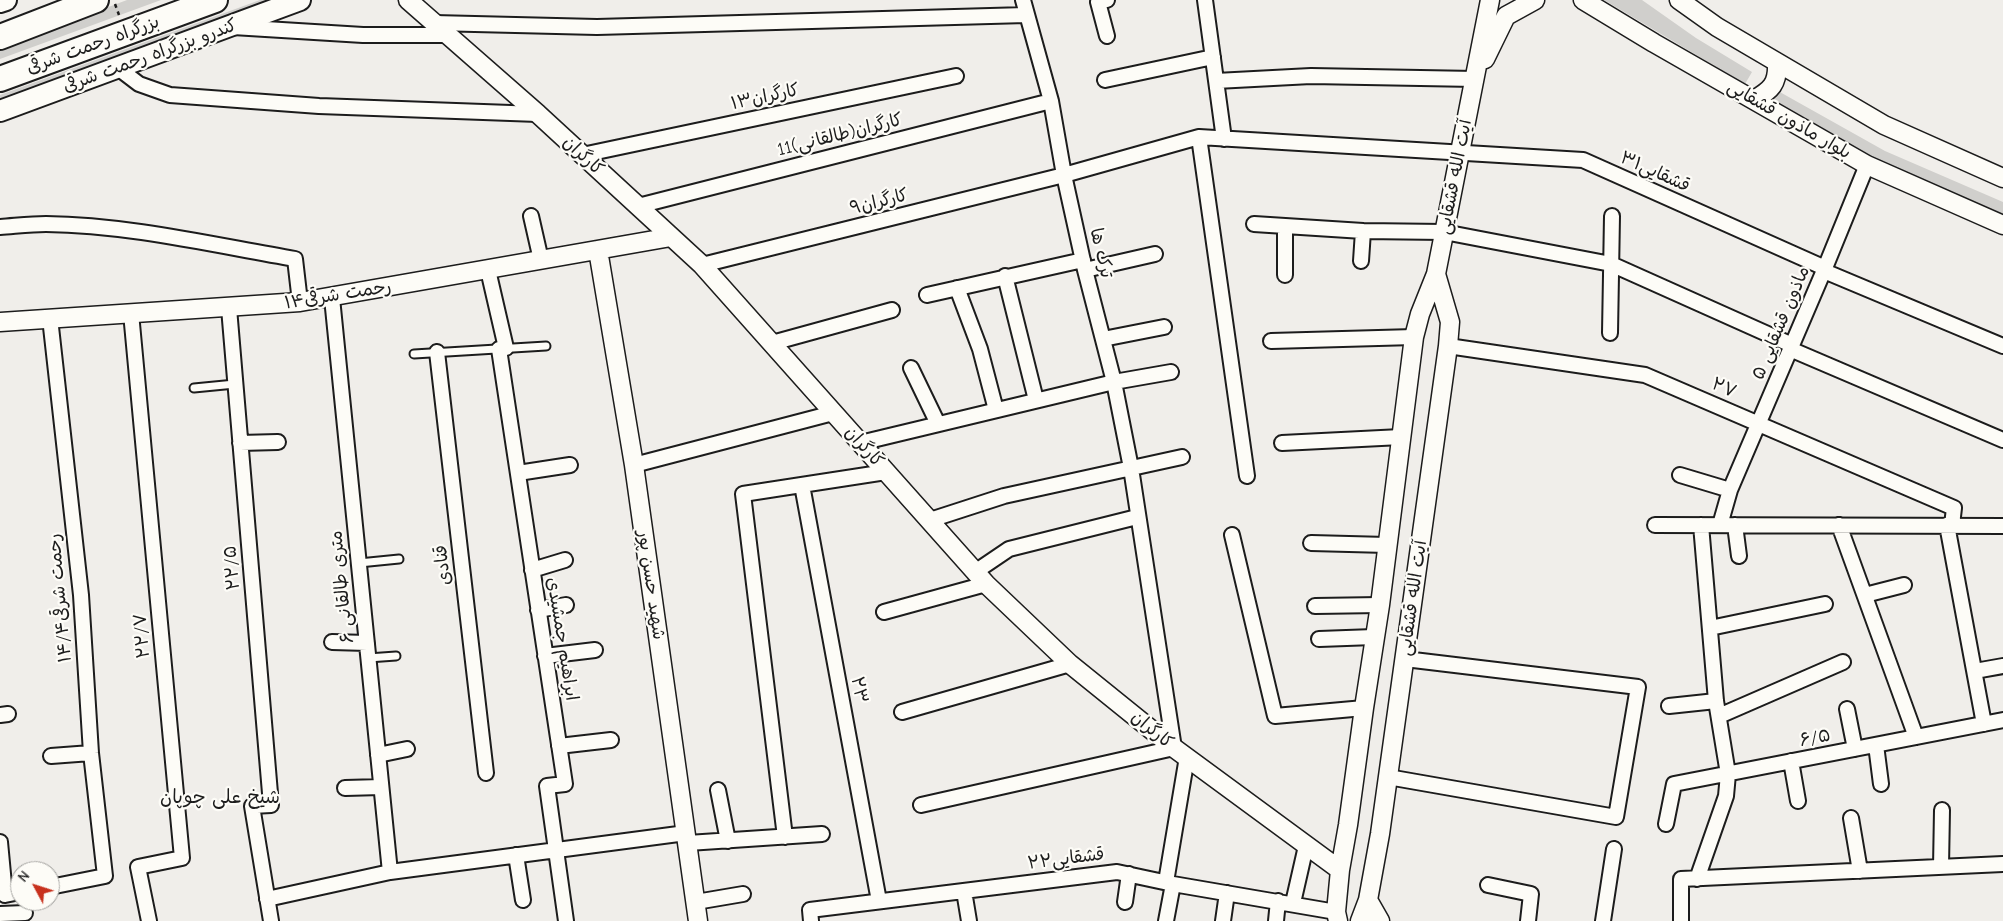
<!DOCTYPE html>
<meta charset="utf-8">
<style>
body{margin:0}
#map{position:relative;width:2003px;height:921px;overflow:hidden;background:#f0eeea;font-family:"Comic Neue",sans-serif}
canvas{display:block}
.north{position:absolute;left:10px;top:861px;width:50px;height:50px;box-sizing:border-box;background:#fdfcf7;border:1px solid #a3a29f;border-radius:50%;rotate:310deg;font-size:14px;font-weight:700;line-height:20px;text-align:center;color:#1c1c1c}
.north::after{content:'';display:block;margin:auto;width:18px;height:22px;background:#c8321e;clip-path:polygon(50% 0,100% 100%,50% 72%,0 100%)}
</style>
<div id="map">
<canvas width="2003" height="921"></canvas>
<div class="north">N</div>
</div>
<script>
const g = document.querySelector('canvas').getContext('2d');
g.lineJoin = 'round';
function paint(path, color) {
  g.fillStyle = color;
  g.fill(path, 'evenodd');
}
function strokePath(path, color, width, dash) {
  g.strokeStyle = color;
  g.lineWidth = width;
  g.lineCap = dash ? 'butt' : 'round';
  g.setLineDash(dash || []);
  g.stroke(path);
}
function drawText(font, color, halo, rows, align = 'center') {
  g.font = font + ' "Comic Neue","Playpen Sans Arabic",sans-serif';
  g.lineWidth = 4.5;
  g.setLineDash([]);
  g.textBaseline = 'middle';
  g.strokeStyle = halo;
  g.fillStyle = color;
  for (const [text, x, y, turn = 0] of rows) {
    g.save();
    g.translate(x, y);
    g.rotate((+turn || 0) * Math.PI / 180);
    g.textAlign = isNaN(turn) ? turn : align;
    if (halo) g.strokeText(text, 0, 0);
    g.fillText(text, 0, 0);
    g.restore();
  }
}
paint(new Path2D(`
 M127 0H161L0 59V48Z
 M260 0H278L0 101V95Z
 M1604 0H1642L1696 38 1752 72 1745 84Z
 M1778 91 1885 151 2003 202V215L1861 153 1773 101Z`), '#d0cfcc');
const service = new Path2D(`
 M414 354 546 346
 M194 388 235 384
 M359 563 399 559
 M368 658 396 656`);
const minor = new Path2D(`
 M1107 0 1098 2 1107 36
 M1205 0 1224 139
 M434 23 597 27 1026 15
 M233 27 363 35H447
 M118 68 139 84 170 95 319 106 538 114
 M1105 80 1213 57
 M1216 81 1311 76 1475 79
 M1199 137 1247 476
 M582 155 956 76
 M638 206 1051 101
 M531 216 541 260
 M1254 224 1363 231 1444 232 1611 264 1792 345
 M1285 226V275
 M0 227C15 226 31 224 46 224 129 225 213 245 295 259L300 302
 M1361 261 1363 231
 M702 265 1064 175 1199 137 1583 160 1825 268
 M488 270 506 348
 M1085 270 1155 254
 M1824 271 2003 346
 M1005 276 1036 400
 M957 288 980 349 996 410
 M927 295 1083 260
 M332 298 390 872
 M229 308 271 805 252 806 271 921
 M131 313 182 858 138 867 149 921
 M1610 333 1612 216
 M1103 339 1164 327
 M1271 341 1414 337
 M772 343 892 310
 M1448 346 1645 375 1954 508 1952 525
 M499 349 565 784 547 786 566 921
 M1790 349 2003 440
 M437 352 486 773
 M911 368 938 424
 M240 443 278 442
 M860 443 1114 382 1171 372
 M1282 443 1401 437
 M634 465 833 413
 M518 473 570 465
 M1680 475 1730 490
 M802 485 879 901
 M930 520 1004 496 1182 457
 M1655 525 2003 526
 M1720 525 1730 490 1825 268 1867 165
 M1735 525 1739 556
 M1839 525 1916 737
 M1947 525 1984 724
 M1232 535 1275 716 1364 708
 M1311 543 1387 545
 M532 570 565 560
 M975 572 1009 549 1137 517
 M1865 595 1904 585
 M1315 606 1380 605
 M538 610 566 605
 M884 612 986 584
 M1710 628 1825 604
 M1319 639 1374 637
 M332 642 367 643
 M545 656 595 650
 M1975 671 2003 666
 M1669 706 1716 701
 M1847 709 1855 749
 M902 712 1070 664
 M0 715 8 714
 M1719 716 1843 662
 M1876 745 1881 784
 M559 746 611 740
 M378 755 407 749
 M51 756 91 753
 M1791 761 1798 801
 M1388 777 1616 817 1638 687 1405 659
 M345 788 381 787
 M718 790 728 841
 M921 805 1174 748 1131 468 1114 382 1085 270 1064 175 1051 101 1023 0
 M1851 818 1860 871
 M1666 824 1674 784 2003 720
 M785 837 743 494 886 472
 M0 842 5 895 20 892
 M688 843 822 834
 M516 855 523 900
 M1941 867 1942 810
 M1697 879 1726 796 1728 774 1716 701 1701 525
 M1166 882 1187 757
 M1488 885 1531 894 1528 921
 M50 887 105 876 91 753 81 595 50 318
 M964 891 969 921
 M267 899 390 872 686 833
 M696 902 743 894
 M1125 902 1129 874
 M1293 903 1306 846
 M0 914 25 913
 M811 921 810 910 1117 872 1173 884 1336 912
 M1166 921 1173 884
 M1223 921 1227 893
 M1276 921 1278 901
 M1603 921 1614 849
 M1681 921V879L2003 864`);
const tertiary = new Path2D(`
 M408 0 538 114 702 265 986 584 1070 664 1174 748 1340 870
 M1583 0 1654 43 1867 165 2003 225
 M1679 0 1717 27 1884 125 2003 178
 M1485 59 1506 16 1535 0
 M1754 100C1771 90 1778 84 1777 63
 M598 250 634 465 698 921
 M0 322 300 302 671 237
 M1368 900 1380 921
 M1338 921 1336 912 1340 870 1348 825 1364 708 1380 605 1414 337 1420 314 1436 274 1490 0
 M1360 921 1368 900 1380 834 1448 346 1450 322 1436 274`);
const secondary = new Path2D(`
 M0 2 6 0
 M0 111 300 0`);
const trunk = new Path2D(`
 M0 37 96 0
 M0 79 215 0`);
strokePath(service, '#1c1c1c', 11);
strokePath(minor, '#1c1c1c', 18);
strokePath(tertiary, '#1c1c1c', 21);
strokePath(secondary, '#1c1c1c', 24);
strokePath(trunk, '#1c1c1c', 28);
strokePath(new Path2D(`
 M115 4 119 15`), '#1c1c1c', 2.5, [4, 4]);
strokePath(service, '#fdfcf7', 7);
strokePath(minor, '#fdfcf7', 14);
strokePath(tertiary, '#fdfcf7', 18);
strokePath(secondary, '#fdfcf7', 20);
strokePath(trunk, '#fdfcf7', 24);
drawText('18px', '#1c1c1c', '#fdfcf7', [
 ["بزرگراه رحمت شرقی",93,45,-20],
 ["کندرو بزرگراه رحمت شرقی",150,56,-20],
 ["کارگران۱۳",765,97,-12],
 ["بلوار ماذون قشقایی",1789,120,30],
 ["11کارگران(طالقانی)",840,135,-14],
 ["کارگران",583,156,43],
 ["۳۱قشقایی",1655,172,24],
 ["آیت الله قشقایی",1455,177,-79],
 ["کارگران۹",879,202,-14],
 ["ترک ها",1101,253,77],
 ["۱۴رحمت شرقی",338,295,-9],
 ["ماذون قشقایی ۵",1781,323,-67],
 ["۲۷",1724,388,23],
 ["کارگران",864,447,48],
 ["قنادی",443,565,-97],
 ["۲۲/۵",232,568,-95],
 ["شهید حسن پور",651,585,82],
 ["۶ متری طالقانی",342,587,-96],
 ["۱۴/۴رحمت شرقی",60,598,-95],
 ["آیت الله قشقایی",1413,598,-82],
 ["۲۲/۷",142,636,-95],
 ["ابراهیم جمشیدی",562,639,81],
 ["۲۳",859,690,79],
 ["کارگران",1152,730,39],
 ["۶/۵",1815,738,-11],
 ["۲۲قشقایی",1066,859,-7]
]);
drawText('19px', '#1c1c1c', '#fdfcf7', [
 ["شیخ علی چوپان",220,798]
]);
</script>
